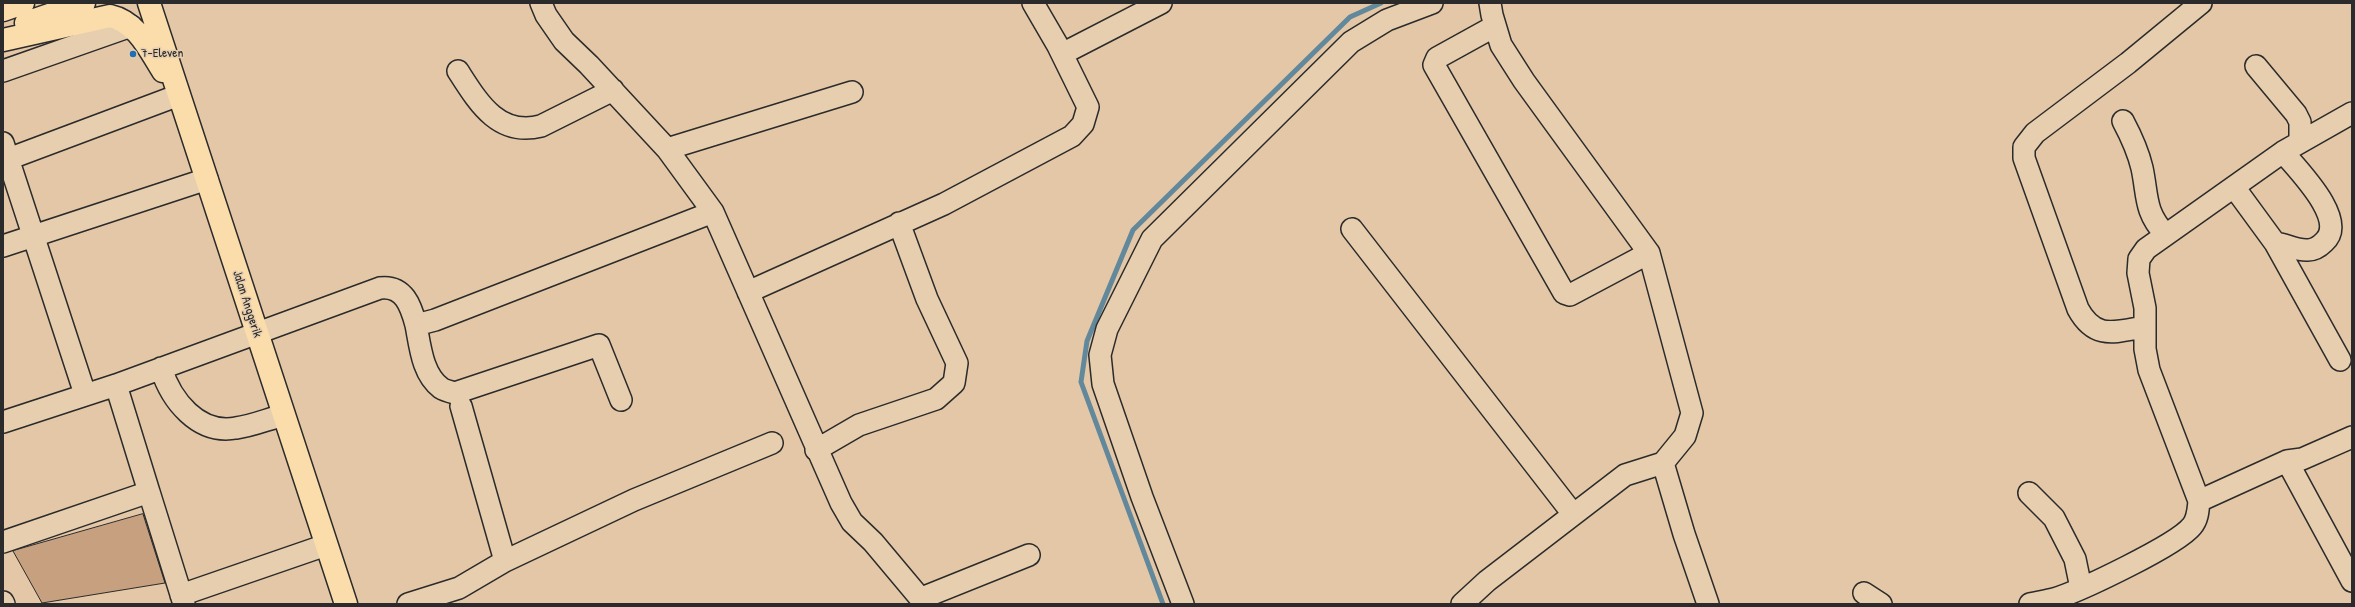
<!DOCTYPE html>
<style>
body{margin:0}
#map{position:relative;width:2355px;height:607px;overflow:hidden;background:#e3c7a6;font-family:"Patrick Hand",sans-serif}
canvas{display:block}
.frame{position:absolute;inset:0;border:4px solid #2b2b2b;pointer-events:none}
</style>
<div id="map">
<canvas width="2355" height="607"></canvas>
<div class="frame"></div>
</div>
<script>
const g = document.querySelector('canvas').getContext('2d');
g.lineJoin = 'round';
function strokePath(path, color, width, dash) {
  g.strokeStyle = color;
  g.lineWidth = width;
  g.lineCap = dash ? 'butt' : 'round';
  g.setLineDash(dash || []);
  g.stroke(path);
}
function paint(path, color) {
  g.fillStyle = color;
  g.fill(path, 'evenodd');
}
function drawText(font, color, halo, rows, align = 'center') {
  g.font = font + ' "Patrick Hand",sans-serif';
  g.lineWidth = 3;
  g.setLineDash([]);
  g.textBaseline = 'middle';
  g.strokeStyle = halo;
  g.fillStyle = color;
  for (const [text, x, y, turn = 0] of rows) {
    g.save();
    g.translate(x, y);
    g.rotate((+turn || 0) * Math.PI / 180);
    g.textAlign = isNaN(turn) ? turn : align;
    if (halo) g.strokeText(text, 0, 0);
    g.fillText(text, 0, 0);
    g.restore();
  }
}
strokePath(new Path2D(`
 M1163 604 1081 382 1087 341 1133 230 1350 17 1381 3`), '#62889c', 5);
const building = new Path2D(`
 M143 514 165 583 42 603 13 551Z`);
paint(building, '#c6a07f');
strokePath(building, '#2b2b2b', 1);
const minor = new Path2D(`
 M541 3 546 15 564 41 589 65 667 149 713 212 841 503 852 522 873 542 925 604
 M1495 26 1437 58 1434 65 1564 293 1570 295 1649 253
 M1062 54 1161 3
 M2256 66 2296 114 2300 122V140
 M3 71 131 26
 M458 71C478 102 498 137 541 126L613 90
 M2123 121C2131 136 2138 151 2142 168 2148 196 2144 211 2165 234
 M3 143 85 394
 M667 149 852 92
 M3 161 179 95
 M2234 187 2275 243 2340 360
 M1352 229 1573 514
 M2275 243C2285 244 2297 251 2308 250 2314 250 2320 246 2324 242 2349 220 2297 169 2283 152
 M3 246 207 179
 M748 292 944 204 1072 136 1083 124 1088 107 1058 46 1033 3
 M416 325C420 345 422 374 441 388 444 390 451 392 455 393L599 345 621 400
 M2144 327C2114 332 2095 340 2078 309L2024 158V147L2035 133 2128 63 2201 3
 M161 368C171 400 198 435 236 428 252 426 268 419 284 415
 M116 385 149 492
 M461 406 505 561
 M3 422 116 385 380 288C404 285 411 306 416 325L435 320 713 212
 M816 450 859 425 936 399 954 383 957 363 927 299 899 223
 M2287 461 2302 459 2352 437
 M1663 463 1684 534 1708 604
 M2029 493 2054 518 2075 559 2081 588
 M2199 501 2287 461 2352 581
 M3 542 149 492 184 604
 M1864 593 1881 604
 M181 595 326 545
 M922 598 1029 555
 M3 602 4 604
 M408 604 459 588 505 561 634 500 772 443
 M1183 604 1142 497 1103 384 1100 355 1107 329 1152 239 1351 42 1387 20 1432 3
 M1462 604 1487 581 1625 475 1663 463 1685 436 1692 413 1649 253 1524 81 1501 45 1492 15 1490 3
 M2030 604C2038 602 2046 601 2054 599 2080 591 2177 545 2192 526 2198 519 2198 510 2199 501L2149 370 2145 349V308L2138 273 2139 259 2146 249 2283 152 2352 113`);
const major = new Path2D(`
 M149 3 346 604
 M3 10 23 3
 M26 23 84 3
 M3 40 110 16C137 22 149 49 163 71`);
strokePath(minor, '#2b2b2b', 24);
strokePath(major, '#2b2b2b', 25);
strokePath(minor, '#e6ceae', 21);
strokePath(major, '#faddab', 22);
for (const [x, y, r, color] of [
 [133,54,4,"#1f6fb2"]
]) {
  const dot = new Path2D();
  dot.arc(x, y, r, 0, 2 * Math.PI);
  g.fillStyle = color;
  g.fill(dot);
  strokePath(dot, '#e6ceae', 1.5);
}
drawText('13px', '#2b2b2b', '#e6ceae', [
 ["7-Eleven",141,54]
], 'left');
drawText('13px', '#2b2b2b', '#e6ceae', [
 ["Jalan Anggerik",247,304,72]
]);
</script>
